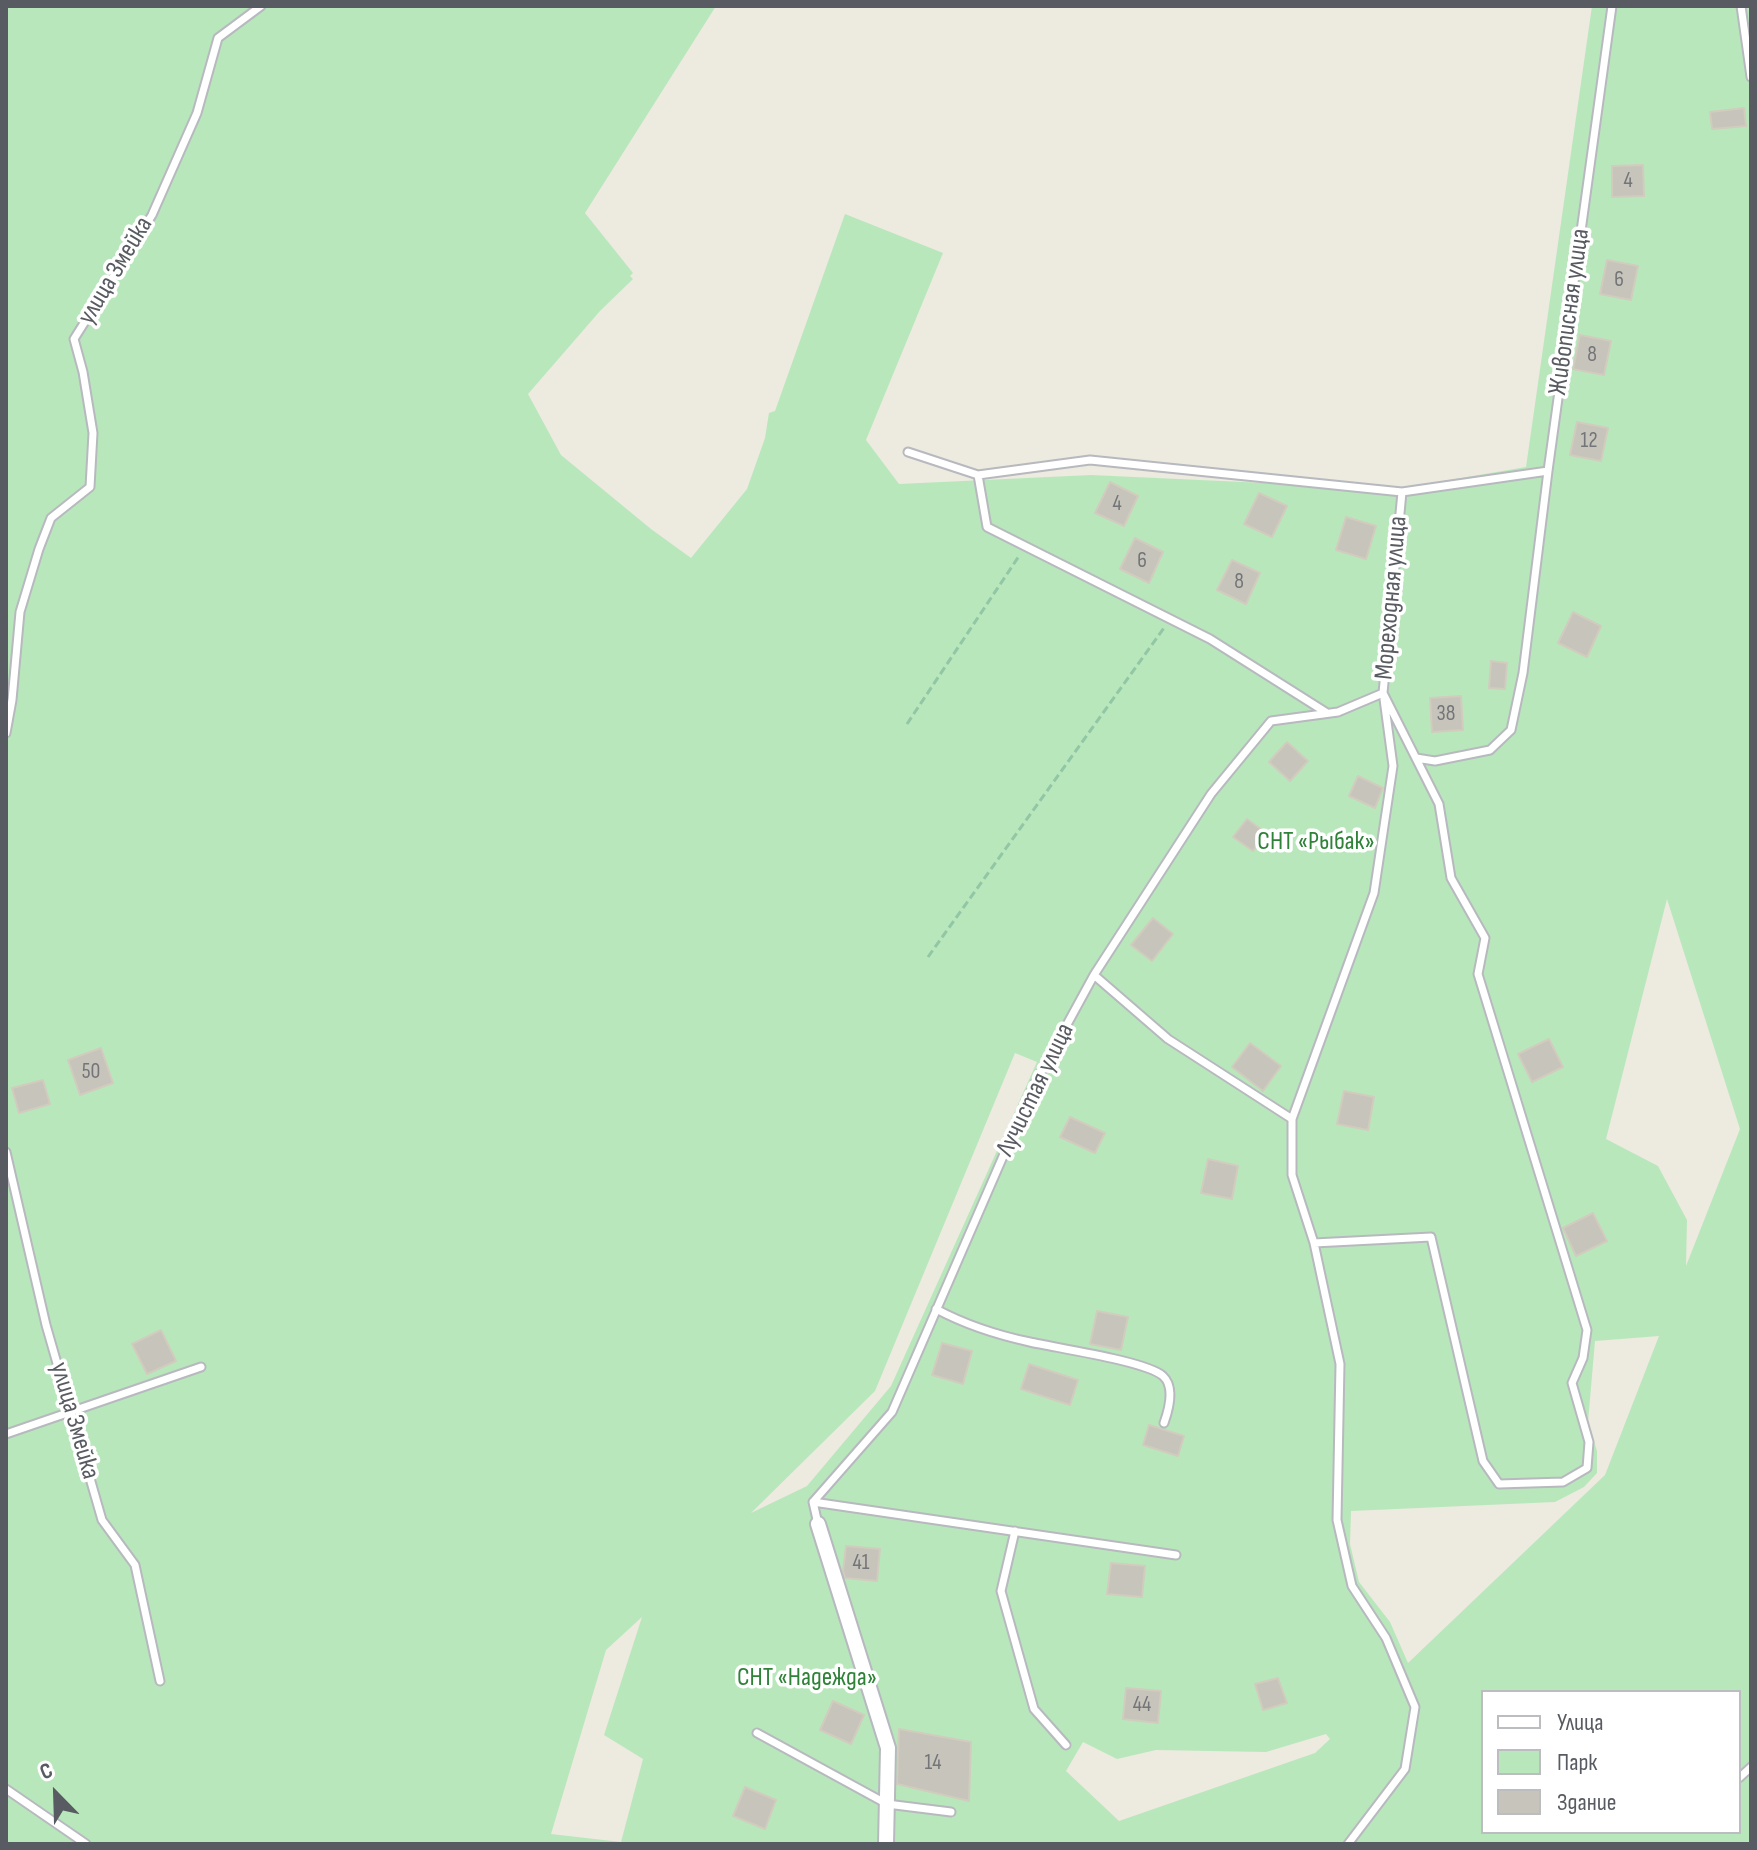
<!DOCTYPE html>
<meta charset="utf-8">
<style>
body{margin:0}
#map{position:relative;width:1757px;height:1850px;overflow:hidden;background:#edeadf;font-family:"Sofia Sans Condensed",sans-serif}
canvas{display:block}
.frame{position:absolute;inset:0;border:8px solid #585b61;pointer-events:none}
.legend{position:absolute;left:1481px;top:1690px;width:260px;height:144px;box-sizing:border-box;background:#fff;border:2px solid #bcbdc0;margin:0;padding:10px 14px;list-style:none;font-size:24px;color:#585b61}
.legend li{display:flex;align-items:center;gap:16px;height:40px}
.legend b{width:40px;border:2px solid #bcbdc0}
.north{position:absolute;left:16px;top:1754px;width:80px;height:80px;-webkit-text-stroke:6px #fff;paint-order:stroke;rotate:337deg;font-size:22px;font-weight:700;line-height:32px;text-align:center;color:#585b61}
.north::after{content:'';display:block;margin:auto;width:28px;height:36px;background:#585b61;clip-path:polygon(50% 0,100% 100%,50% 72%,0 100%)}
</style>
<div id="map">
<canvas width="1757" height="1850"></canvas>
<div class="frame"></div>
<ul class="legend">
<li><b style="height:10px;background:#fff"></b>Улица</li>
<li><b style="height:22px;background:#b9e7bc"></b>Парк</li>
<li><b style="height:22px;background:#c7c4bc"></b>Здание</li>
</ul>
<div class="north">С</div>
</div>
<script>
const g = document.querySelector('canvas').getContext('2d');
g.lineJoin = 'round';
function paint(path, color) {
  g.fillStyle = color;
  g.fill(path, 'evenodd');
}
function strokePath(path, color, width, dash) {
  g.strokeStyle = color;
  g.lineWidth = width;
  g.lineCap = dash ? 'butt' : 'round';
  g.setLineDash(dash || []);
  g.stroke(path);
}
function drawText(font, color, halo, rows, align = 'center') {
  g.font = font + ' "Sofia Sans Condensed",sans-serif';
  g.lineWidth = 7;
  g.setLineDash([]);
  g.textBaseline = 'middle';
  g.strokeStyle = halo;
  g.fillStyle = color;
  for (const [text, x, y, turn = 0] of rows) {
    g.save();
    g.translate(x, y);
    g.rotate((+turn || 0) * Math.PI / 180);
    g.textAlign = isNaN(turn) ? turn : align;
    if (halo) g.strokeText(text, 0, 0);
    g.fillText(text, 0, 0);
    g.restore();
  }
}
paint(new Path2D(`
 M6 6H716L585 213 633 273 630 276 633 279 600 311 528 394 561 455 651 529 691 558 747 489 765 438 769 413 775 411 845 214 943 253 866 440 899 484 1091 475 1396 489 1526 467 1592 6H1751V1844H6ZM1667 899 1740 1129 1686 1266 1687 1220 1658 1166 1606 1139ZM1015 1053 1037 1062 891 1386 807 1486 751 1513 875 1391ZM1659 1336 1605 1475 1408 1663 1390 1622 1359 1582 1350 1544 1351 1511 1555 1502 1584 1487 1597 1473V1451L1588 1422 1595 1341ZM642 1617 604 1735 643 1759 621 1842 551 1834 606 1650ZM1483 1692H1739V1832H1483ZM1326 1734 1330 1739 1315 1753 1119 1821 1066 1771 1083 1742 1117 1759 1156 1750 1266 1752Z`), '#b9e7bc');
const building = new Path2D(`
 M1744 108 1746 126 1712 129 1710 112Z
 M1643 165 1644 196 1612 197V166Z
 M1607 260 1638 266 1631 300 1600 294Z
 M1580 335 1611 341 1604 375 1573 369Z
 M1577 422 1608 428 1601 461 1570 455Z
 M1110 482 1138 496 1124 526 1095 513Z
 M1259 493 1287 506 1272 537 1244 524Z
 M1346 517 1376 526 1366 559 1336 550Z
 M1135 538 1163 552 1149 583 1120 569Z
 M1232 560 1260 573 1246 604 1217 590Z
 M1573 612 1601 626 1587 657 1558 643Z
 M1491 661 1507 663 1505 689 1489 688Z
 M1461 696 1463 730 1432 732 1430 698Z
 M1287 742 1308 761 1290 781 1269 762Z
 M1358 776 1383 788 1375 808 1349 796Z
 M1247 819 1266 833 1253 851 1233 837Z
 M1153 918 1173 934 1152 961 1131 945Z
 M1549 1039 1563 1067 1532 1082 1518 1054Z
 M1250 1043 1281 1066 1263 1091 1232 1067Z
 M101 1048 113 1083 80 1095 68 1060Z
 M43 1080 50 1104 19 1113 12 1088Z
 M1344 1091 1374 1097 1368 1130 1337 1124Z
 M1070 1117 1105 1133 1095 1153 1060 1137Z
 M1208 1159 1238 1166 1232 1199 1201 1193Z
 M1593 1213 1607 1241 1576 1256 1563 1228Z
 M1097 1311 1128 1317 1121 1350 1090 1344Z
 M161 1330 176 1361 147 1374 132 1344Z
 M942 1343 972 1351 963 1384 932 1375Z
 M1029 1364 1078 1380 1070 1405 1021 1389Z
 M1149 1425 1184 1436 1178 1456 1143 1445Z
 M846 1546 880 1549 877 1581 845 1578 843 1571Z
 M1111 1563 1145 1566 1142 1597 1107 1594Z
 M1278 1678 1287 1703 1263 1710 1255 1684Z
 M1126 1688 1161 1691 1158 1723 1123 1719Z
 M833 1701 864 1715 851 1744 820 1730Z
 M899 1729 971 1742 969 1801 897 1784Z
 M745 1787 776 1800 765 1829 733 1816Z`);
paint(building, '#c7c4bc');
strokePath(building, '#d1ccbd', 2);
const lane = new Path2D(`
 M1741 6 1751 77
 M908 452 978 475 1090 460 1402 492 1548 471 1612 6
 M978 475 987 527 1210 639 1327 713
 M6 733 12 700 20 612 39 549 51 518 90 487 93 433 83 372 74 339 152 215 197 113 218 38 261 6
 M1416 758 1435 761 1490 750 1511 730 1523 673 1548 471
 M1094 975 1168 1039 1292 1119
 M6 1152 46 1325 102 1520 135 1565 160 1681
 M1314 1243 1431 1237 1483 1461 1499 1484 1563 1482 1587 1468 1589 1442 1572 1383 1583 1358 1587 1330 1478 974 1485 938 1451 878 1439 804 1383 693
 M936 1309C966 1325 997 1335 1030 1342 1056 1348 1146 1361 1163 1376 1175 1387 1169 1409 1164 1423
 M6 1434 201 1367
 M813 1502 1176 1555
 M818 1524 813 1502 892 1412 1034 1085 1094 975 1211 794 1271 721 1338 712 1383 693 1402 492
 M1015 1531 1001 1591 1034 1709 1066 1745
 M757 1733 887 1804 951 1812
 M1739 1778 1751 1767
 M6 1789 86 1844
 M1348 1844 1405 1769 1415 1707 1386 1638 1352 1586 1337 1520 1340 1364 1314 1243 1292 1175V1119L1374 893 1393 766 1384 699`);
const street = new Path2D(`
 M818 1524 888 1748 886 1844`);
strokePath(lane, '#b7b9bf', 11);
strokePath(street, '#b7b9bf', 18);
strokePath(new Path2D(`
 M907 724 1019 556
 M928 957 1164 628`), '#92c7a5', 3, [8, 4]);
strokePath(lane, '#fff', 7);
strokePath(street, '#fff', 14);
drawText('22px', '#747578', null, [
 ["4",1628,181],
 ["6",1619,280],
 ["8",1592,355],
 ["12",1589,441],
 ["4",1117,504],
 ["6",1142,561],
 ["8",1239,582],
 ["38",1446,714],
 ["50",91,1072],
 ["41",861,1563],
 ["44",1142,1705],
 ["14",933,1763]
]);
drawText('26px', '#585b61', '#fff', [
 ["улица Змейка",116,271,-59],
 ["Живописная улица",1570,312,-82],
 ["Мореходная улица",1392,598,-85],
 ["Лучистая улица",1036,1090,-64],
 ["улица Змейка",74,1421,74]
]);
drawText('26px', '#2e8338', '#fff', [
 ["СНТ «Рыбак»",1316,842],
 ["СНТ «Надежда»",807,1678]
]);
</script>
